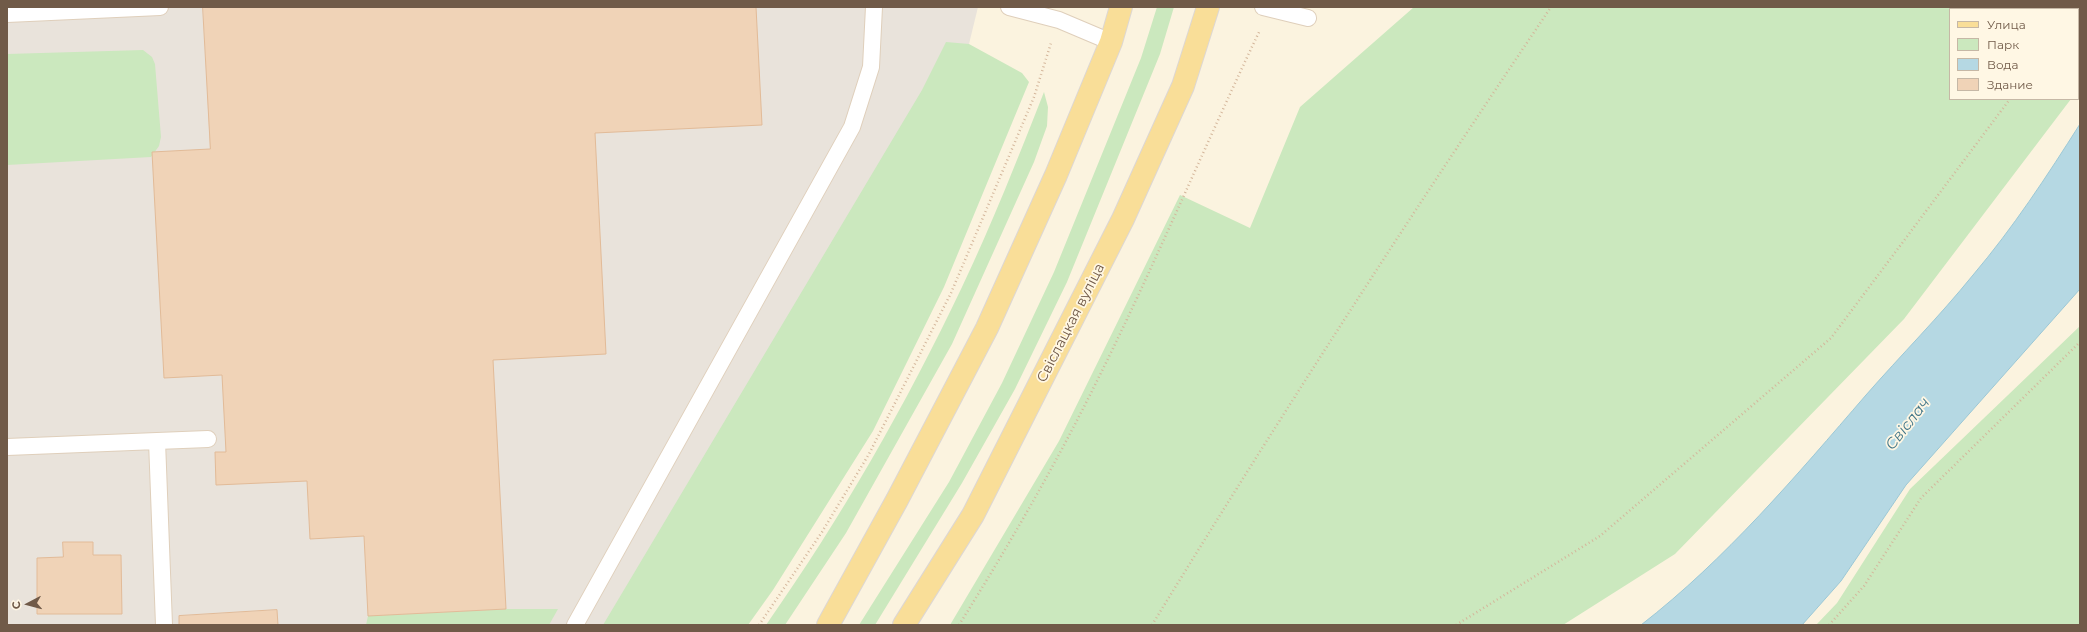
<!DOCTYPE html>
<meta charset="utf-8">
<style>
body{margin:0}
#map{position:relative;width:2087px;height:632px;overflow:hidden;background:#fbf3df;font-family:Montserrat,sans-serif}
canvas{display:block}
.frame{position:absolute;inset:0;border:8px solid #705a48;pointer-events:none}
.legend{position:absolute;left:1949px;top:8px;width:130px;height:92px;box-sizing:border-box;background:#fff7e4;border:1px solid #c6b8a6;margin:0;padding:5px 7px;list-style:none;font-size:12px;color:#705a48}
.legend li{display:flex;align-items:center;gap:8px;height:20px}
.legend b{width:20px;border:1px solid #c6b8a6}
.north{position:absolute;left:8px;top:584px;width:40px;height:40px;-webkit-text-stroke:3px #fff7e4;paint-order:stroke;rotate:264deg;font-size:11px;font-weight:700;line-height:16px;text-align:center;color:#705a48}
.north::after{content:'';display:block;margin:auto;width:14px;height:18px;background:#705a48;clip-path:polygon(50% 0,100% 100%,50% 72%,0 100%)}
</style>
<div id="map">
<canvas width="2087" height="632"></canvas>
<div class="frame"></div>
<ul class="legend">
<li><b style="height:5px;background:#f9de98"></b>Улица</li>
<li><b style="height:11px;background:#cbe8be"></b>Парк</li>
<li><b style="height:11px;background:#b5d8e3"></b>Вода</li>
<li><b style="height:11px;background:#f0d3b7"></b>Здание</li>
</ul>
<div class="north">С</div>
</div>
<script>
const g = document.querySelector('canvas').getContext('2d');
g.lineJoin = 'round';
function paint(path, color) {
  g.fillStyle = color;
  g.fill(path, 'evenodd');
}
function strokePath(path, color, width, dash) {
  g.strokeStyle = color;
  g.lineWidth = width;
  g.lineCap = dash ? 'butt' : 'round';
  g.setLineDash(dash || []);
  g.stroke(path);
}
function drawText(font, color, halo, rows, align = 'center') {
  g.font = font + ' Montserrat,sans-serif';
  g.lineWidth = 3.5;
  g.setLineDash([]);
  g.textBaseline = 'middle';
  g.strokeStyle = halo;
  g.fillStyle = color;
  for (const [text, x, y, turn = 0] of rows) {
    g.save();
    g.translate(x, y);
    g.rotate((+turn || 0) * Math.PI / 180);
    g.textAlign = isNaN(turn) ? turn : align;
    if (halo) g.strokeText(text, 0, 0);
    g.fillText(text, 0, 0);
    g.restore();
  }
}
paint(new Path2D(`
 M7 7H978L969 44 636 625H7Z`), '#e9e3db');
paint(new Path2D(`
 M1157 7H1174L1160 54 1067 282 1015 389 962 483 875 625H859L949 482 1002 383 1054 272 1141 58Z
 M1414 7H2080V93L2078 94V9H1950V99H2071L1904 319 1675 554 1563 625H950L1059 441 1180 195 1250 228 1300 107Z
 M946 42 969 44 1022 73 1029 82 944 287 873 431 773 590 748 625H603L922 90Z
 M143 50 152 57 155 64 161 137 159 146 151 157 7 165V54Z
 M1044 92 1048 107 1047 126 1034 162 952 344 846 533 785 625H766C841 518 906 405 962 287 992 224 1018 158 1044 92Z
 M2080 326V625H1816L1837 603 1910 489Z
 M506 609H558L549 625H366L368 616Z`), '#cbe8be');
const water = new Path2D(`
 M2080 124V289L1906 485 1841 581 1802 625H1641C1726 559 1796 476 1866 395 1901 355 1939 317 1973 275 2013 228 2047 176 2080 124Z`);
paint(water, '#b5d8e3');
strokePath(water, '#9bc7d5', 1);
const building = new Path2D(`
 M203 7H756L762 125 595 133 606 354 493 360 506 609 368 616 364 536 310 539 307 481 216 485 215 452H226L222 375 164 378 152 152 210 149Z
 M63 542H93V555H121L122 614H37V558L63 557Z
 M277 610 278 625H179V616Z`);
paint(building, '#f0d3b7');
strokePath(building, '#e2bb98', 1);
const service = new Path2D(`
 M1009 7 1059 20 1111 42
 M1263 7 1308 18
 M7 14 160 7
 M157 441 208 439
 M7 447 157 441 164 625
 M575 625 852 127 871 67 874 7`);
const primary = new Path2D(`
 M828 625 897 500 987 328 1056 175 1111 42 1121 7
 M904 625 973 515 1123 219 1183 86 1208 7`);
strokePath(service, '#dfcfbb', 18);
strokePath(primary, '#ddd7d3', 24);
strokePath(new Path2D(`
 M2045 7 2046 9
 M2067 9V7
 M759 625 822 532 869 454 951 293 1034 97 1051 43
 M959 625C999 561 1038 495 1073 428 1141 298 1197 162 1260 30
 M1152 625C1280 416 1414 210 1551 7
 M1456 625 1600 536 1831 338 2010 99
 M1829 625 1864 586 1921 498 2080 342`), '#d4b69b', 2.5, [1, 3]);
strokePath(service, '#fff', 16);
strokePath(primary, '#f9de98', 22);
drawText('14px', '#705a48', '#fff7e4', [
 ["Свіслацкая вуліца",1071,323,-63]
]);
drawText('italic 15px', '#45788a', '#fff7e4', [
 ["Свіслач",1908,424,-52]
]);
</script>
